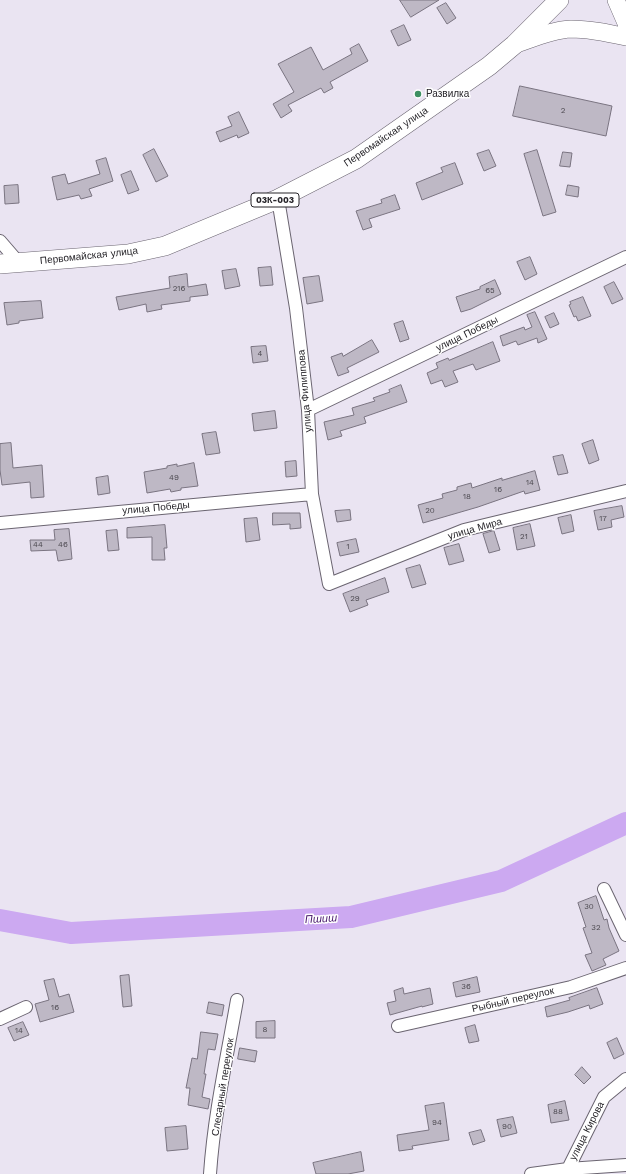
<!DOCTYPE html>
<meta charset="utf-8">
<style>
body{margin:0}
canvas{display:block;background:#eae4f2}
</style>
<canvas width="626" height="1174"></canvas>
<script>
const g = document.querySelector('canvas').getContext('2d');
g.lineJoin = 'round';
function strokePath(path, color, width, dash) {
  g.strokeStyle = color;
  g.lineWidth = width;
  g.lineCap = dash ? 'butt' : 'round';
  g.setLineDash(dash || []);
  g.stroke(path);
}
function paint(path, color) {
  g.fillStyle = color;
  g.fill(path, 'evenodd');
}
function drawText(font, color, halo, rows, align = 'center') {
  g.font = font + ' "Work Sans",sans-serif';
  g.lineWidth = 3;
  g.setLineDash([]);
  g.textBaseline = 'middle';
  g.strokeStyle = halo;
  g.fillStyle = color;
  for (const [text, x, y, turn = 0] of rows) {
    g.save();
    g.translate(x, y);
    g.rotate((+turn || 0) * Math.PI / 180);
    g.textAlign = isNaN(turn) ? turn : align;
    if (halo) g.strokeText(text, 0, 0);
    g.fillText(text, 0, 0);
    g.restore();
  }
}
strokePath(new Path2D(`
 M0 920 71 933 351 917 501 881 626 823`), '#cca9f1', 22);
const building = new Path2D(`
 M400 0H439L411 17Z
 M446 3 456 18 447 24 437 8Z
 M404 25 411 40 398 46 391 31Z
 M359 44 368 61 330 82 333 88 324 93 321 88 288 105 292 111 281 118 273 104 294 92 278 64 311 47 323 70 352 54 350 49Z
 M520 86 612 106 606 136 513 116Z
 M239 112 249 133 238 138 237 135 220 142 216 132 232 126 228 117Z
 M154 149 168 176 156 182 143 155Z
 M489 150 496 166 484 171 477 154Z
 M537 150 556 212 543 216 524 154Z
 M563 152 572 153 570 167 560 166Z
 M106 158 113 181 89 189 92 196 81 199 79 195 57 200 52 177 65 174 68 184 100 174 96 161Z
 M455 163 463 184 422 200 416 183 443 172 441 168Z
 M131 171 139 190 128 194 121 175Z
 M18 185 19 203 5 204 4 186Z
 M568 185 579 187 578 197 566 195Z
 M395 195 400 209 369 219 372 227 363 230 356 211 382 203 381 200Z
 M530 257 537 274 525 280 517 262Z
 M271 267 273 285 260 286 258 268Z
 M236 269 240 286 225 289 222 271Z
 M187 274 188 287 206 284 208 295 190 297V301L161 305 162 309 147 312 146 304 119 310 116 297 170 288 169 277Z
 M319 276 323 301 307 304 303 278Z
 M495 280 501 294 471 309 461 312 456 297 480 289V287Z
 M614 282 623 299 612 304 604 287Z
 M583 297 591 316 578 321 576 316 574 317 569 305 571 304 570 302Z
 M41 301 43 318 19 321V323L7 325 4 303Z
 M535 312 547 339 538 343 537 338 518 345 516 341 503 346 500 336 524 327 525 330 532 327 527 315Z
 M554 313 559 324 550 328 545 317Z
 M403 321 409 339 400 342 394 324Z
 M372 340 379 352 347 368 349 372 338 376 331 357 342 353 343 356Z
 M493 342 500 361 476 370 473 364 453 371 458 382 445 387 442 380 431 384 427 373 438 368 436 363 448 358 449 360Z
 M266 346 268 361 253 363 251 347Z
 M401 385 407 402 364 417 366 423 340 431 342 436 328 440 324 422 354 415 352 408 375 401 373 398 390 392 389 390Z
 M275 411 277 428 254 431 252 414Z
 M216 432 220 453 206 455 202 434Z
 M593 440 599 460 589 464 582 444Z
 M11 443 13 468 42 465 44 497 31 498 30 482 2 485 0 470V444Z
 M563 455 568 473 558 475 553 457Z
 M296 461 297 476 286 477 285 462Z
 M194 463 198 486 181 488V490L171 492 170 489 147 493 144 472 167 468V466L177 464V466Z
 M535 471 540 490 525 494 524 491 478 507 423 523 418 505 443 498 442 494 457 490V487L471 483 472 488 502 478V480Z
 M108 476 110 493 98 495 96 478Z
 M622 506 624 517 611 520 612 527 598 530 594 511Z
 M350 510 351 520 337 522 335 511Z
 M273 513H300L301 528 290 529V524L273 525Z
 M571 515 574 531 562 534 558 518Z
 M257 518 260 540 246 542 244 519Z
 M530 524 535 546 517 550 513 528Z
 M165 525 167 548H164L165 560H152V537L127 538V528Z
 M69 529 72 559 58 561 56 550 31 551 30 540H55L54 530Z
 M117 530 119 550 108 551 106 531Z
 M494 531 500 550 489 553 483 534Z
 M356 539 359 552 340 556 337 543Z
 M459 544 464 561 449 565 444 548Z
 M420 565 426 584 412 588 406 569Z
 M385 578 389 592 366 600 368 605 350 612 343 594Z
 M596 896 604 920 607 919 609 928 619 951 603 959 606 965 592 971 585 955 592 953 583 928 586 927 578 903Z
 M129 975 132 1006 123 1007 120 976Z
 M477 977 480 992 456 997 453 983Z
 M54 979 59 997 69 994 74 1012 40 1022 35 1004 49 1000 44 981Z
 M403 988 404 994 430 988 433 1004 422 1007V1006L390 1015 387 1003 396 1001 394 991Z
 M597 988 603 1004 590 1009 589 1005 568 1012 547 1017 545 1007 570 1000 569 998Z
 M209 1002 224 1005 222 1016 207 1013Z
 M275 1021V1038H256V1022Z
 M23 1022 29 1035 14 1041 8 1028Z
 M475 1025 479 1041 469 1043 465 1028Z
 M201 1032 218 1034 215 1050 208 1049 204 1074H206L202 1097 210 1099 208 1109 188 1105 190 1088H186L192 1058 197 1059Z
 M617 1038 624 1054 614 1059 607 1043Z
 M240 1048 257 1051 255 1062 238 1059Z
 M582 1067 591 1077 584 1084 575 1075Z
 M565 1101 569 1120 551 1123 548 1105Z
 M444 1103 449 1140 412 1146 413 1149 399 1151 397 1135 429 1130 425 1106Z
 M513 1117 517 1133 501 1137 497 1120Z
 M186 1126 188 1149 167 1151 165 1128Z
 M481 1130 485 1141 473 1145 469 1133Z
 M361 1152 364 1171 348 1174H316L313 1163Z`);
paint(building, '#beb8c5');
strokePath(building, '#7a7481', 1);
const minor = new Path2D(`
 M278 199 296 308 308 410 312 494 329 584 464 530 626 491
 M0 241 19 263
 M308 410 626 257
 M0 523 312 494
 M604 889 626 935
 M0 1019 26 1007
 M398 1026 571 987 626 968
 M568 1169 604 1097 626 1079
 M210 1174C214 1115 227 1057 237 1000
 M531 1174 568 1169 626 1165`);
const secondary = new Path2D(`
 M616 0 626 23
 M514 45C532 39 551 30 571 29 590 29 608 33 626 37`);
const primary = new Path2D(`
 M0 264 128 254 165 246 278 199 356 159 489 66 514 45 559 0`);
strokePath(minor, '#6b6571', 14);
strokePath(secondary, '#6b6571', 18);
strokePath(primary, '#6b6571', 20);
strokePath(minor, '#fff', 12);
strokePath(secondary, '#fff', 17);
strokePath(primary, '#fff', 19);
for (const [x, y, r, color] of [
 [418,94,4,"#3e9062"]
]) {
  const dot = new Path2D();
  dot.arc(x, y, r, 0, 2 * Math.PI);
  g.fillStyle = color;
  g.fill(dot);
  strokePath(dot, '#fff', 1.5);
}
drawText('8px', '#4c4950', null, [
 ["2",563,111],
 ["216",179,289],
 ["65",490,291],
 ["4",260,354],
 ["49",174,478],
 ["14",530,483],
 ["16",498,490],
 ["18",467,497],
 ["20",430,511],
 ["17",603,519],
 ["21",524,537],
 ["44",38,545],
 ["46",63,545],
 ["1",348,547],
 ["29",355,599],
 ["30",589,907],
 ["32",596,928],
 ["36",466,987],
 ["16",55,1008],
 ["8",265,1030],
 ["14",19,1031],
 ["88",558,1112],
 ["94",437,1123],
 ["90",507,1127]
]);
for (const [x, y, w] of [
 [275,200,48]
]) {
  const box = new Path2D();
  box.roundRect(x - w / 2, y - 7, w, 14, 3);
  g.fillStyle = '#fff';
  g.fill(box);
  strokePath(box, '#262429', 1);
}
drawText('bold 9px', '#262429', null, [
 ["03К-003",275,200]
]);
drawText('10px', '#262429', '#fff', [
 ["Развилка",426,94]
], 'left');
drawText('10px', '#262429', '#fff', [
 ["Первомайская улица",386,137,-34],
 ["Первомайская улица",89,256,-6],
 ["улица Победы",467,334,-26],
 ["улица Филиппова",305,391,-95],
 ["улица Победы",156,508,-5],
 ["улица Мира",475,529,-16],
 ["Рыбный переулок",513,1000,-13],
 ["Слесарный переулок",223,1087,-81],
 ["улица Кирова",587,1131,-63]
]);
drawText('italic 11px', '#47186b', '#fff', [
 ["Пшиш",321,919,-3]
]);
</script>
